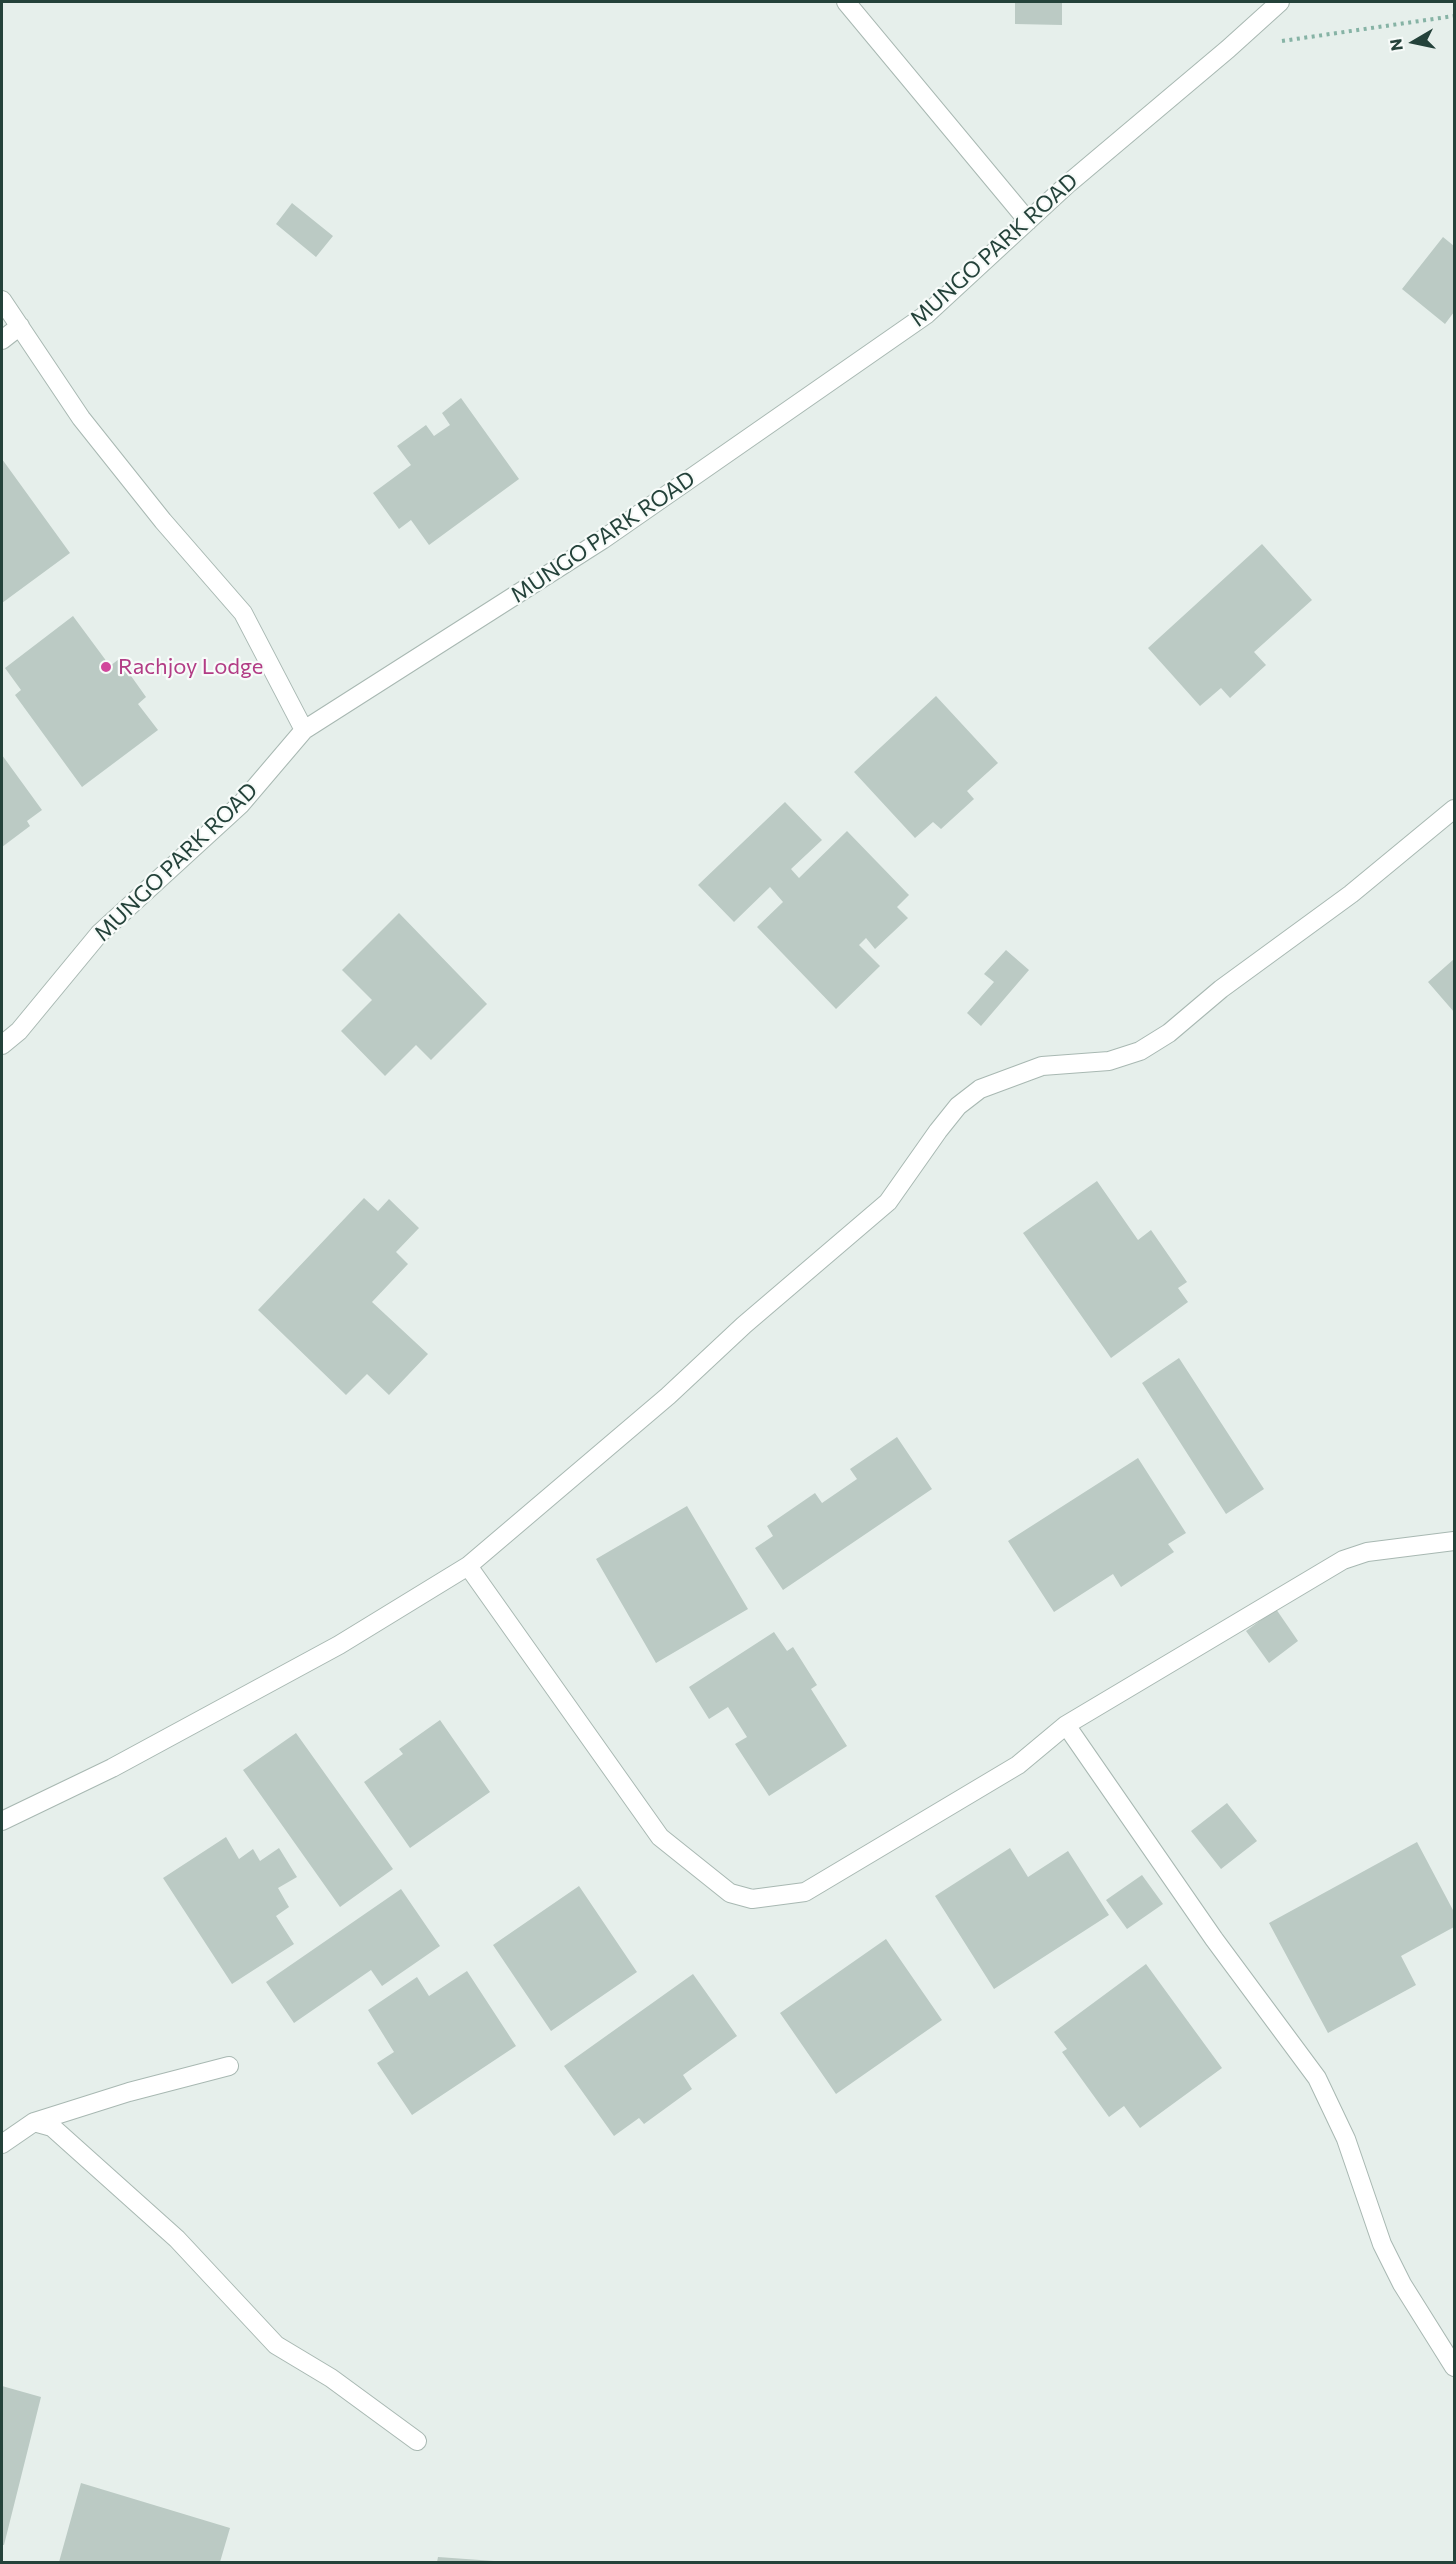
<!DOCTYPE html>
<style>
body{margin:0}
#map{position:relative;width:1456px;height:2564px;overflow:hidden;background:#e6efeb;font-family:Commissioner,sans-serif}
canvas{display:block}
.frame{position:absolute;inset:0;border:3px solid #24423a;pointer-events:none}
.north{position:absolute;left:1384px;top:12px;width:60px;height:60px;-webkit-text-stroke:4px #f7fbf9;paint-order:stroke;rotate:261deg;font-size:16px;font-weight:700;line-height:24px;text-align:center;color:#24423a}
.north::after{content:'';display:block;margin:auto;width:21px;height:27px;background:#24423a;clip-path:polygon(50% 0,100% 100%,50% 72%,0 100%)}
</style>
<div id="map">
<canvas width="1456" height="2564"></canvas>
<div class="frame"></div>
<div class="north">N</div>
</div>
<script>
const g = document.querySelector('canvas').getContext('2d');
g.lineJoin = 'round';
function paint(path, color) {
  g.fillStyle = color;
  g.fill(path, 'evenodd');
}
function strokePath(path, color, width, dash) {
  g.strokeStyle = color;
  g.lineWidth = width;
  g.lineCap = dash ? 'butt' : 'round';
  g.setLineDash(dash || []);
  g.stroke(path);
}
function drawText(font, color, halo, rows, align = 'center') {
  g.font = font + ' Commissioner,sans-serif';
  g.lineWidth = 4.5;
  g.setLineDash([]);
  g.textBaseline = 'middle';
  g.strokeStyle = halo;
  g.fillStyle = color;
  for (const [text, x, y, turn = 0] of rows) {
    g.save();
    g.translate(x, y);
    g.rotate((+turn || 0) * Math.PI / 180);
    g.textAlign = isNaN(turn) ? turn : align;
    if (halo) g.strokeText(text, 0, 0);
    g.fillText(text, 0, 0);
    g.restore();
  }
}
paint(new Path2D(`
 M1015 2H1062V25L1015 24Z
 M292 203 333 236 316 257 276 224Z
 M1443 237 1454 246V312L1445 324 1402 289Z
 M461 398 519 479 429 545 411 520 399 529 373 493 411 465 397 446 426 425 434 436 450 425 442 413Z
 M2 459 70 553 2 603Z
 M1262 544 1312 600 1254 652 1266 665 1230 698 1221 688 1200 706 1148 648Z
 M73 616 110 666 119 659 146 697 138 704 158 730 82 787 15 695 21 690 5 668Z
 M936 696 998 763 967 791 974 799 941 829 933 822 915 838 854 772Z
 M2 755 42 810 27 821 30 826 2 847Z
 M785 802 822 840 791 869 799 878 847 831 909 895 897 907 908 918 875 949 866 938 859 945 880 966 836 1009 757 927 783 902 770 887 734 922 698 885Z
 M399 913 487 1004 431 1060 416 1045 385 1076 341 1031 372 1000 342 970Z
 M1006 950 1029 970 981 1026 967 1013 994 982 984 974Z
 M1454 959V1012L1428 982Z
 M1097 1181 1138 1240 1151 1230 1187 1282 1178 1288 1188 1302 1111 1358 1023 1233Z
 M364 1198 378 1211 389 1199 419 1228 396 1252 408 1264 372 1302 428 1354 389 1395 367 1374 346 1395 258 1310Z
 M1179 1358 1264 1489 1226 1514 1142 1383Z
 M897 1437 932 1489 783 1590 755 1548 773 1536 767 1526 815 1493 822 1503 857 1479 850 1469Z
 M1138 1458 1186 1533 1168 1544 1174 1552 1121 1587 1113 1574 1054 1612 1008 1541Z
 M687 1506 748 1609 656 1663 596 1559Z
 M1276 1609 1298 1641 1269 1663 1246 1631Z
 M774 1632 787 1651 793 1647 817 1685 811 1689 847 1746 769 1796 735 1744 747 1737 728 1707 709 1719 689 1687Z
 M440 1720 490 1792 410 1848 364 1782 403 1754 399 1749Z
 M296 1733 393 1869 340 1907 243 1770Z
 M1227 1803 1257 1841 1221 1869 1191 1831Z
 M226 1837 239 1859 253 1849 260 1861 279 1848 297 1877 278 1888 289 1907 276 1916 294 1944 232 1984 163 1878Z
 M1417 1842 1454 1912V1927L1401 1956 1416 1985 1328 2033 1269 1923Z
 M1010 1848 1028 1877 1068 1851 1109 1915 994 1989 935 1896Z
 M1142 1875 1163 1904 1127 1929 1106 1900Z
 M579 1886 637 1972 551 2031 493 1945Z
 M401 1889 440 1946 382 1986 371 1970 294 2023 266 1982Z
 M886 1939 942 2020 836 2094 780 2013Z
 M1146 1964 1222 2068 1140 2128 1124 2106 1109 2117 1062 2052 1067 2049 1054 2032Z
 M467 1971 516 2046 412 2115 377 2063 394 2052 368 2010 417 1977 429 1996Z
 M693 1974 737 2036 683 2075 692 2089 644 2124 639 2118 614 2136 564 2066Z
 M2 2386 41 2397 4 2545H2Z
 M81 2483 230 2528 220 2562H59Z
 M438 2557 494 2561 493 2562H437Z`), '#bbcac4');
const minor = new Path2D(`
 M846 2 1028 221
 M2 300 81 418 163 521 243 613 304 730
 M2 340 20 326
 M2 1045 19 1031 99 934 241 804 304 730 602 540 927 314 1069 183 1228 49 1280 2
 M468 1566 660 1837 730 1893 752 1899 805 1892 1018 1765 1066 1725 1343 1560 1367 1552 1454 1541
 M1066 1725 1214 1939 1317 2078 1346 2139 1382 2244 1402 2284 1454 2367
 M2 1821 112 1768 339 1645 468 1566 668 1396 744 1325 888 1202 938 1131 958 1106 980 1089 1042 1066 1109 1061 1140 1051 1169 1033 1221 989 1351 894 1454 809
 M34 2122 52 2127 177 2239 276 2345 331 2378 417 2441
 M2 2144 34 2122 129 2092 229 2066`);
strokePath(minor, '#a8b8b2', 20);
strokePath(new Path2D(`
 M1282 41 1454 16`), '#86b3a5', 4, [3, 4.5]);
strokePath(minor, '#fff', 18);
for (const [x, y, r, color] of [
 [106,667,6,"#d1479c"]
]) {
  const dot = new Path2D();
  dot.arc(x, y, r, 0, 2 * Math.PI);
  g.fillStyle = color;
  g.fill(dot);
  strokePath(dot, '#f7fbf9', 2);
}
drawText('22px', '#24423a', '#f7fbf9', [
 ["MUNGO PARK ROAD",994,250,-42],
 ["MUNGO PARK ROAD",603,537,-34],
 ["MUNGO PARK ROAD",176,862,-44]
]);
drawText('22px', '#b23c85', '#f7fbf9', [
 ["Rachjoy Lodge",118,667]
], 'left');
</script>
